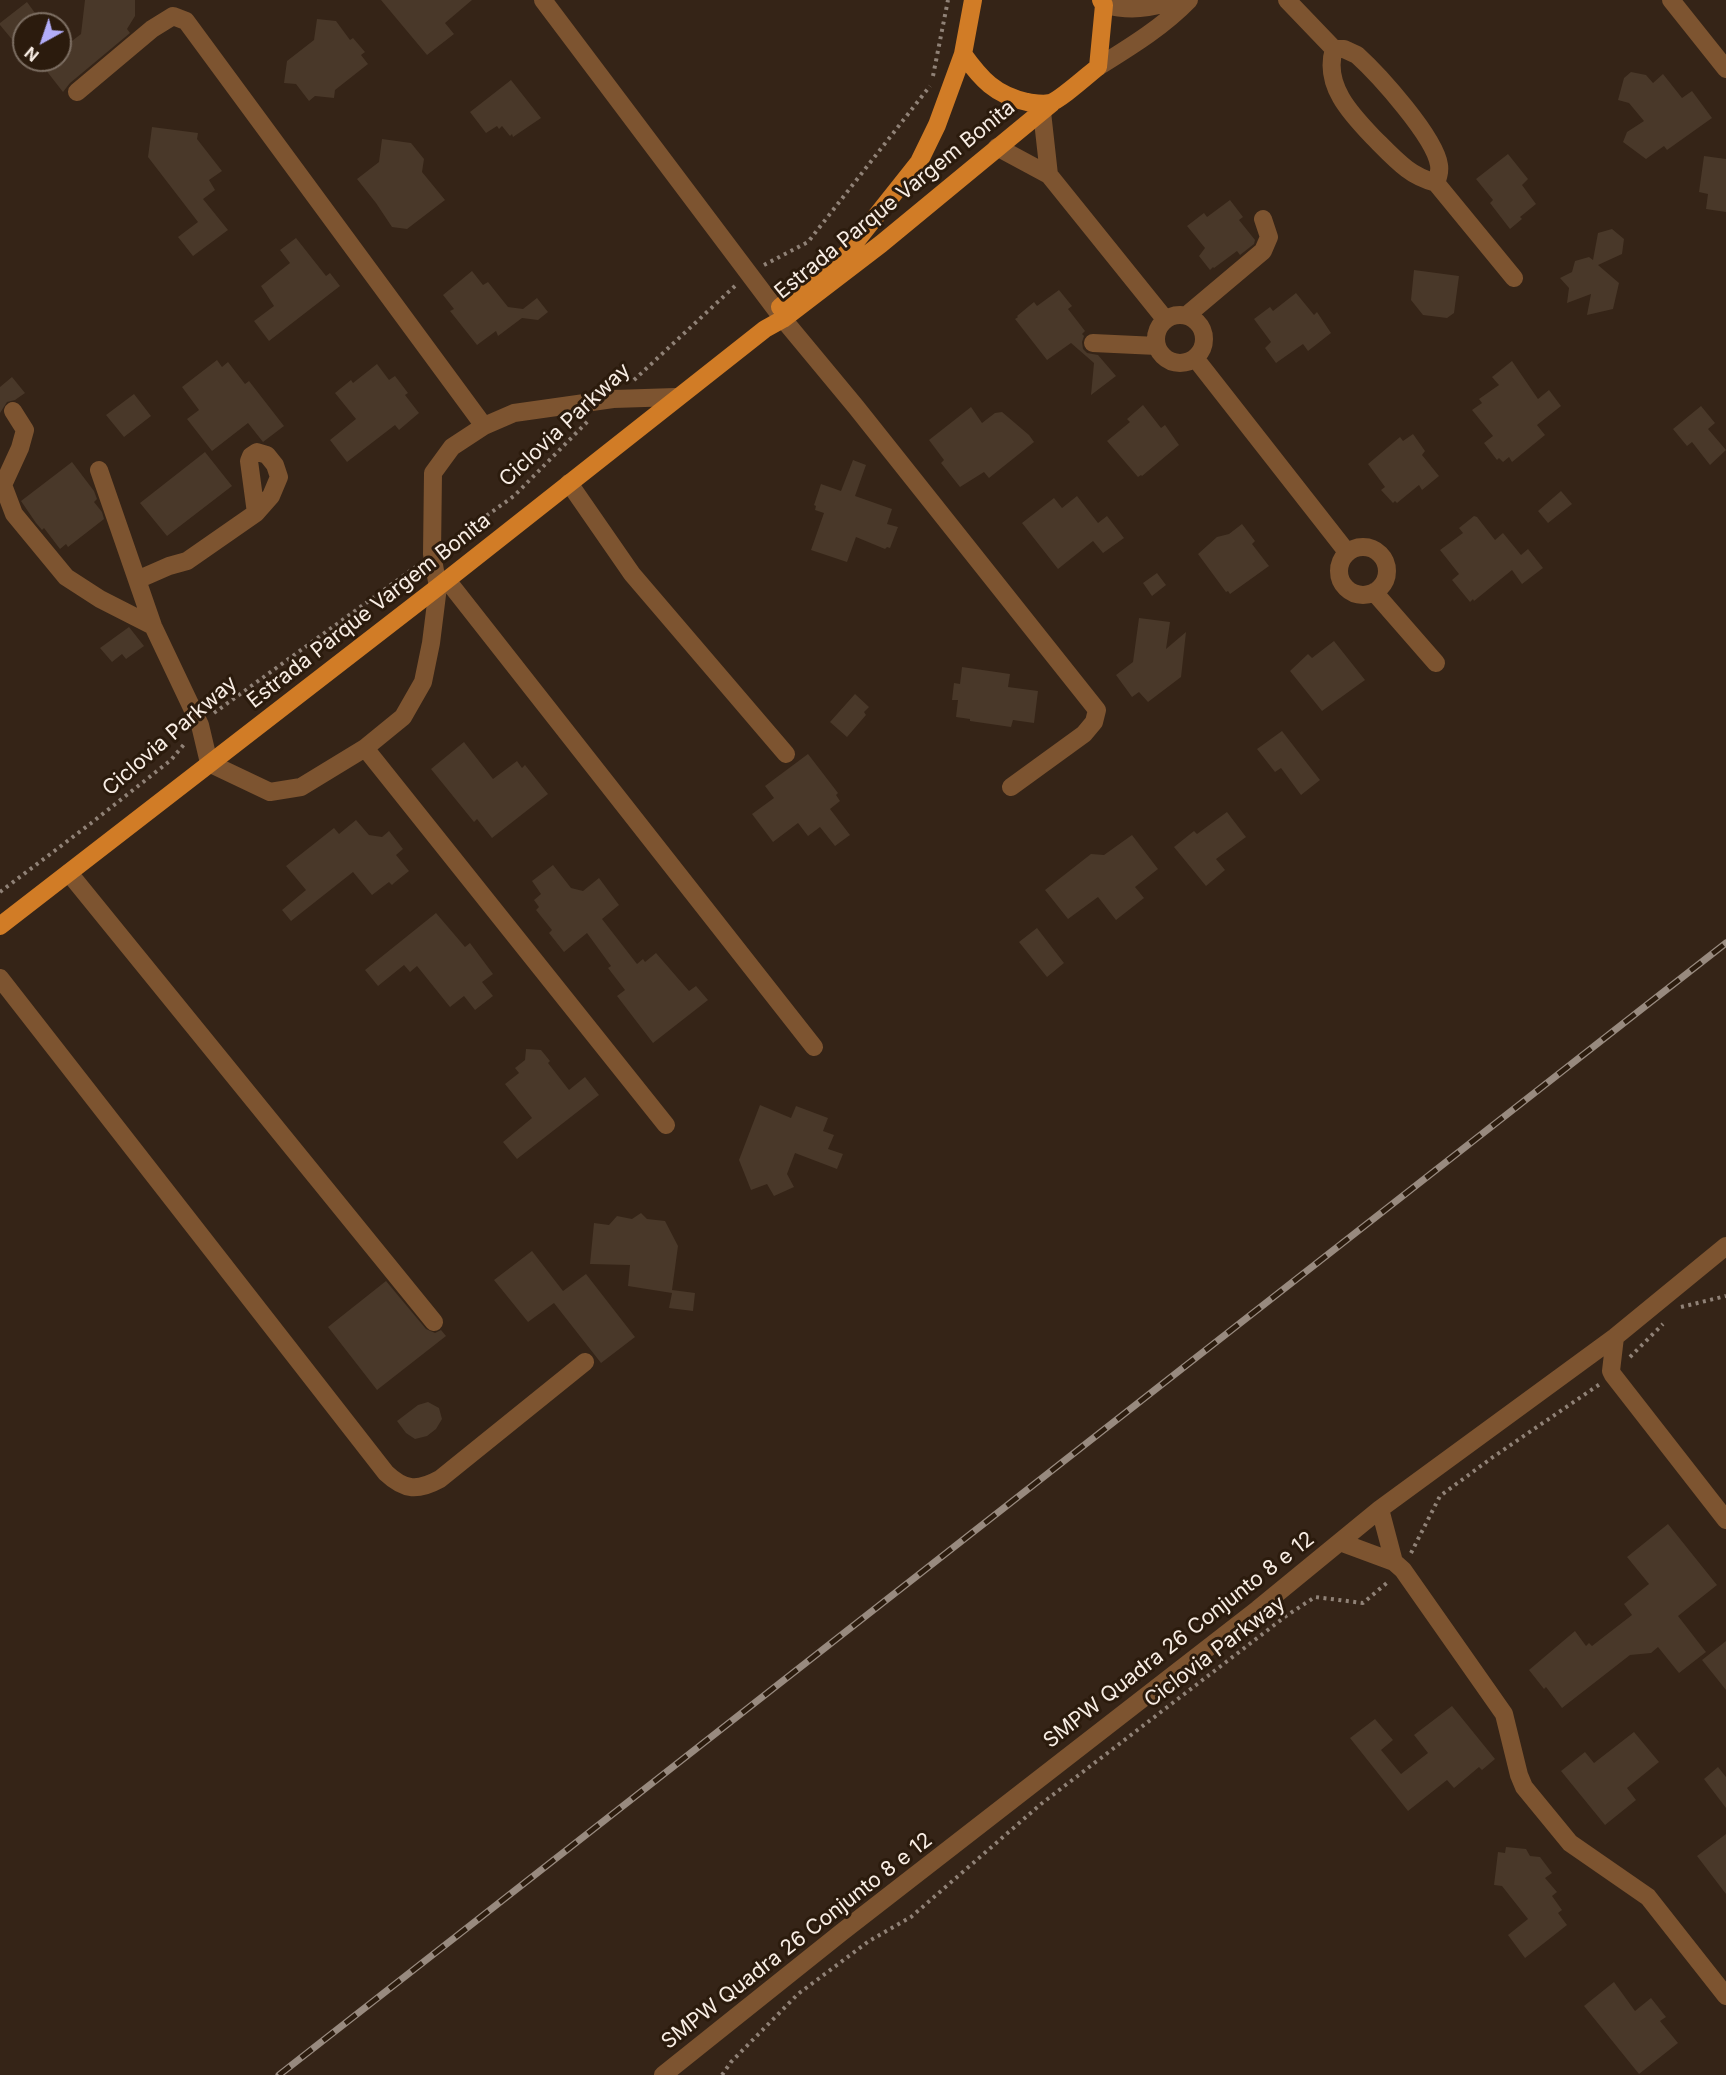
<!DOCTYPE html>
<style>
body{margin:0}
#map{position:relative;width:1726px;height:2075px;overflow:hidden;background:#352417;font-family:Inter,sans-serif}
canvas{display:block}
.north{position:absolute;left:12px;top:12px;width:60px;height:60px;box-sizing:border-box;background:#2b1b0d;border:2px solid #7d6f63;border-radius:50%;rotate:220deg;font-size:16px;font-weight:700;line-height:24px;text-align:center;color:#f8ede4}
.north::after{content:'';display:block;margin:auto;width:21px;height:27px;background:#b2adf9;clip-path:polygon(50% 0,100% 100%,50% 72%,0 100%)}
</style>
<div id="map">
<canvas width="1726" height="2075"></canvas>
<div class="north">N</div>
</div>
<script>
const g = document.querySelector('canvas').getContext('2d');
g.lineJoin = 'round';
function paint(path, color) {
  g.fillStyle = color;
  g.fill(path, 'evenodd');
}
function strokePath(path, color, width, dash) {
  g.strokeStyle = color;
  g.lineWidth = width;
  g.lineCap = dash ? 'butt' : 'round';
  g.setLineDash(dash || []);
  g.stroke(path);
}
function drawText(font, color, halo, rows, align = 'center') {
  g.font = font + ' Inter,sans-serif';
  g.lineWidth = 6;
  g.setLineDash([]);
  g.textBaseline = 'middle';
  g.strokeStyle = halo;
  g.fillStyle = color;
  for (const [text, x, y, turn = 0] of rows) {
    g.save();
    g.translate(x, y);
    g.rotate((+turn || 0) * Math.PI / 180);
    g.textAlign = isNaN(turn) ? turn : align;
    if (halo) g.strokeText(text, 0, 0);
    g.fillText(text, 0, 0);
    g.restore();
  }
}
paint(new Path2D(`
 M85 0H135V16L127 29 130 33 70 83 63 92 38 60H60V50L81 34Z
 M381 0H472L445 23 454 34 427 55Z
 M27 2 35 13 33 24H24V35L15 43 0 25V23Z
 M317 19 336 21 350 40 353 38 365 52 361 55 368 64 335 90 334 98 315 96 309 101 296 84 284 83 287 61 314 40Z
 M1631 72 1646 75 1653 83 1663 74 1682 98 1692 91 1712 118 1667 150 1664 146 1646 159 1623 142 1627 132 1644 121 1629 103 1618 100 1624 78Z
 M511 80 541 118 513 137 512 134 510 136 502 126 499 129 497 126 486 133 470 112Z
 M152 127 198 133 197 139 222 171 209 180 215 190 203 199 228 230 193 256 178 237 198 222 148 157Z
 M382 139 411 143 424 159 422 172 445 200 407 229 392 227 376 203 357 179 379 162Z
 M1508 154 1528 179 1522 185 1536 204 1520 217 1522 219 1510 229 1490 203 1493 200 1476 179Z
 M1704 156 1726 159V212L1706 209 1708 194 1699 192Z
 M1230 200 1243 217 1239 220 1255 240 1254 244 1240 255 1237 251 1214 268 1213 267 1210 270 1199 256 1205 248 1187 226 1204 213 1207 217Z
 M1612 229 1624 239 1622 254 1598 265 1619 283 1613 309 1587 315 1591 294 1567 303 1569 288 1560 278 1572 272 1575 261 1589 257 1593 260 1598 233Z
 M296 238 326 276 330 273 340 286 269 341 254 321 274 306 261 286 290 263 280 250Z
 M1414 270 1459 276 1454 313 1447 318 1423 315 1411 300Z
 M472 271 483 285 488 282 508 307 523 309 537 298 548 312 538 320 522 318 498 336 496 331 477 345 450 311 454 309 443 295Z
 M1059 290 1072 306 1068 309 1085 331 1082 334 1084 336 1082 342 1083 349 1087 353 1098 355 1116 376 1091 395 1094 363 1071 343 1047 360 1015 319 1018 317 1017 316 1034 302 1037 306Z
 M1296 293 1314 315 1317 312 1331 333 1308 351 1303 344 1276 363 1265 348 1271 342 1254 319 1270 307 1273 311Z
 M217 360 222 367 228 362 245 384 249 381 284 426 263 442 248 423 212 451 187 419 199 410 182 387Z
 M1512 361 1538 399 1549 390 1561 406 1537 425 1545 435 1512 462 1509 457 1503 462 1499 458 1497 460 1484 443 1493 436 1472 410 1482 403 1479 399 1499 385 1492 377Z
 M377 364 389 380 395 376 408 393 405 395 419 413 399 430 395 425 347 462 330 440 356 419 335 393 351 380 353 383Z
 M12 377 25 393 15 400 7 402 0 413V387Z
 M134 394 151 416 124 437 106 415Z
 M1143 405 1161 428 1165 425 1179 445 1142 476 1141 475 1138 477 1107 441 1130 422 1127 419Z
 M1701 406 1715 423 1708 429 1726 450 1710 465 1692 442 1687 446 1673 429Z
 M971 407 982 423 995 413 1002 412 1029 435 1034 442 989 478 984 472 960 487 941 463 944 460 929 440Z
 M1413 434 1425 451 1422 455 1439 476 1422 490 1419 485 1397 503 1395 501 1393 503 1381 490 1385 487 1368 464 1400 437 1403 441Z
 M205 452 232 486 167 536 140 503Z
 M853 460 866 465 855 496 892 509 887 524 898 527 890 548 887 547 885 549 856 537 847 562 811 550 824 513 815 510 816 506 814 505 821 484 841 491Z
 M72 462 94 491 97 499 94 502 102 512 104 519 68 547 66 544 60 549 44 528 42 530 36 523 21 501Z
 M1561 491 1572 504 1548 523 1538 511Z
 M1077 496 1098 523 1107 516 1124 538 1103 553 1093 541 1058 569 1022 523 1054 498 1062 508Z
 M1474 516 1477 517 1495 540 1503 533 1521 555 1528 549 1543 568 1522 584 1512 570 1474 601 1473 599 1470 602 1452 580 1459 574 1440 550 1463 533 1459 528Z
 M1242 524 1255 541 1252 544 1269 566 1230 594 1228 591 1226 592 1198 554 1217 537 1229 534Z
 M1157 573 1166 585 1152 596 1143 583Z
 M1139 618 1170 622 1166 649 1186 632 1181 677 1148 702 1139 692 1132 697 1116 675 1133 662Z
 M129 627 144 646 126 659 122 654 112 662 100 648Z
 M1334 641 1365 680 1322 711 1290 671 1308 654 1312 658Z
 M962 667 1010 674 1008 687 1038 691 1034 723 1013 720 1011 727 970 721V719L956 717 958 700H952L954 683 960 684Z
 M855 694 869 707 864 712 866 715 847 737 830 722Z
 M1282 731 1320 780 1301 795 1281 768 1275 772 1257 749Z
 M464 742 493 779 517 761 522 768 525 765 548 794 492 838 477 819 474 822 431 769Z
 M808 754 838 793 836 795 840 801 830 809 850 835 835 846 820 827 808 836 798 823 773 842 752 814 774 798 765 786Z
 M1227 812 1246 837 1216 859 1225 870 1206 886 1174 847 1194 831 1197 834Z
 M356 820 369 835 382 837 389 831 403 849 396 855 409 871 394 883 392 885 389 882 372 895 353 872 291 921 282 910 306 890 286 866 334 828 339 834Z
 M1132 835 1158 869 1135 887 1144 898 1116 920 1098 897 1068 919 1045 890 1091 854 1104 855Z
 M553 865 571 888 583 891 599 878 619 905 602 919 637 964 643 959 645 962 656 953 689 991 696 986 708 1000 653 1043 617 996 625 990 608 968 611 966 587 933 564 952 549 933 552 930 536 910 539 907 534 900 541 894 532 881Z
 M436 913 465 947 470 943 493 974 482 982 493 996 475 1010 464 996 450 1007 417 966 410 972 404 965 378 986 365 970Z
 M1037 928 1064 963 1047 977 1019 942Z
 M526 1049 541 1050 550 1061 548 1063 569 1090 585 1077 599 1095 517 1159 503 1142 532 1118 505 1084 519 1073 515 1068 525 1060Z
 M760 1105 791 1118 796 1106 828 1118 823 1131 834 1135 828 1149 843 1154 837 1169 795 1153 787 1174 794 1187 774 1196 767 1184 751 1190 739 1160Z
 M641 1213 647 1219 665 1221 678 1246 672 1290 695 1293 693 1311 669 1308 672 1293 628 1286 630 1265 590 1264 594 1223 609 1225 617 1216 632 1219Z
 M532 1251 563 1291 586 1274 635 1337 601 1363 554 1303 528 1322 494 1280Z
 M386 1281 426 1329 435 1333 441 1330 446 1336 377 1390 328 1327Z
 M428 1402 439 1408 442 1419 436 1429 427 1436 415 1439 406 1433 397 1421 418 1405Z
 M1668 1524 1717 1585 1678 1616 1706 1652 1679 1673 1658 1647 1651 1653 1630 1655 1562 1708 1546 1687 1544 1689 1529 1670 1575 1631 1586 1646 1589 1643 1592 1646 1632 1615 1624 1604 1649 1584 1627 1557Z
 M1726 1641V1690L1702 1660Z
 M1452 1706 1495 1759 1482 1770 1479 1767 1454 1788 1447 1780 1408 1811 1350 1738 1375 1719 1393 1740 1381 1750 1401 1774 1428 1753 1414 1735Z
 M1634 1732 1659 1762 1627 1788 1636 1800 1605 1825 1561 1771 1585 1752 1594 1763Z
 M1718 1767 1726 1777V1808L1704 1779Z
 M1726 1834V1894L1697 1856Z
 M1506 1847 1526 1849 1530 1856 1540 1857 1552 1873 1545 1878 1557 1892 1552 1896 1562 1910 1558 1913 1567 1925 1525 1958 1508 1935 1528 1919 1502 1886 1494 1885 1498 1852 1505 1853Z
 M1614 1982 1635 2011 1651 1998 1666 2017 1660 2021 1678 2043 1639 2074 1584 2006Z`), '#493829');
strokePath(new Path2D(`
 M933 76 948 0
 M764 265 808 242 930 86
 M634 380 736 285
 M450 542 514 496 588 421
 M214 713 417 566
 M0 892 90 824 171 760 186 742
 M1681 1307 1726 1296
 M1630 1357 1663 1324
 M1411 1553 1440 1496 1493 1457 1600 1384
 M722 2075 731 2062 798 1994 869 1941 911 1917 1041 1804 1286 1616 1315 1597 1363 1603 1388 1582`), '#908277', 4, [3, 4.5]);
strokePath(new Path2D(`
 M543 0 783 319 856 407 1097 710 1094 722 1084 734 1011 787
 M1287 0 1334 49C1323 85 1351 114 1373 137 1384 148 1395 160 1407 169 1416 176 1426 180 1436 183L1514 278
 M1671 0 1726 69
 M1104 5C1130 11 1150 9 1175 0
 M1334 49H1344L1357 55C1379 75 1435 137 1439 165 1440 171 1438 178 1436 183
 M1098 67C1130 47 1163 27 1189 0
 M77 92 152 29 173 16 186 21 484 426 452 447 433 473 432 554 438 587 431 643 423 682 403 717 365 748 301 787 270 792 209 763 200 725 153 626 99 470
 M1042 112 1049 175
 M997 147 1049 175 1165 319
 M1156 339a24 24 0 1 1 48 0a24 24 0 1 1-48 0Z
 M1187 315 1263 251 1269 237 1263 219
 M1093 343 1157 346
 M1195 358 1347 552
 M13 411 25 430 20 448 3 485 14 514 66 577 100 599 153 626
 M484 426 514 413 613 399 676 397
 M569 483 632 574 786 754
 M1339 571a24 24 0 1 1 48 0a24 24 0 1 1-48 0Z
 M137 580 169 566 187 561 256 513 271 496 279 477 275 465 267 455 257 452 251 456 249 461 256 513
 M447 580 814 1047
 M1374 592 1436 663
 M365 748 666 1125
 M69 873 434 1322
 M0 978 386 1473C405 1491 418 1491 440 1479L585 1362
 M1615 1337 1611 1371 1613 1375 1726 1520
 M1380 1509 1394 1562
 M1340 1542 1394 1562 1403 1570 1504 1714 1519 1775 1524 1787 1570 1843 1648 1897 1726 1996
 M663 2075 842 1932 1258 1609 1380 1509 1615 1337 1726 1246`), '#7d5430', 18);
strokePath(new Path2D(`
 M973 0 963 54C981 79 995 95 1027 102 1034 103 1043 105 1050 103 1059 101 1089 74 1098 67L1104 5 1101 0
 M780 307 846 254 919 162 937 125 963 54
 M0 926 438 587 765 329 783 319 881 244 1052 103`), '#d17c26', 18);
const rail = new Path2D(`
 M279 2075 1726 943`);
strokePath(rail, '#988a7f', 7);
strokePath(rail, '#2b1b0d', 4.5, [14]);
drawText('21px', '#f8ede4', '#2b1b0d', [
 ["Estrada Parque Vargem Bonita",895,200,-39],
 ["Ciclovia Parkway",565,425,-43],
 ["Estrada Parque Vargem Bonita",369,611,-38],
 ["Ciclovia Parkway",170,736,-41],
 ["SMPW Quadra 26 Conjunto 8 e 12",1179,1640,-38],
 ["Ciclovia Parkway",1215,1652,-37],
 ["SMPW Quadra 26 Conjunto 8 e 12",797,1941,-38]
]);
</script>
